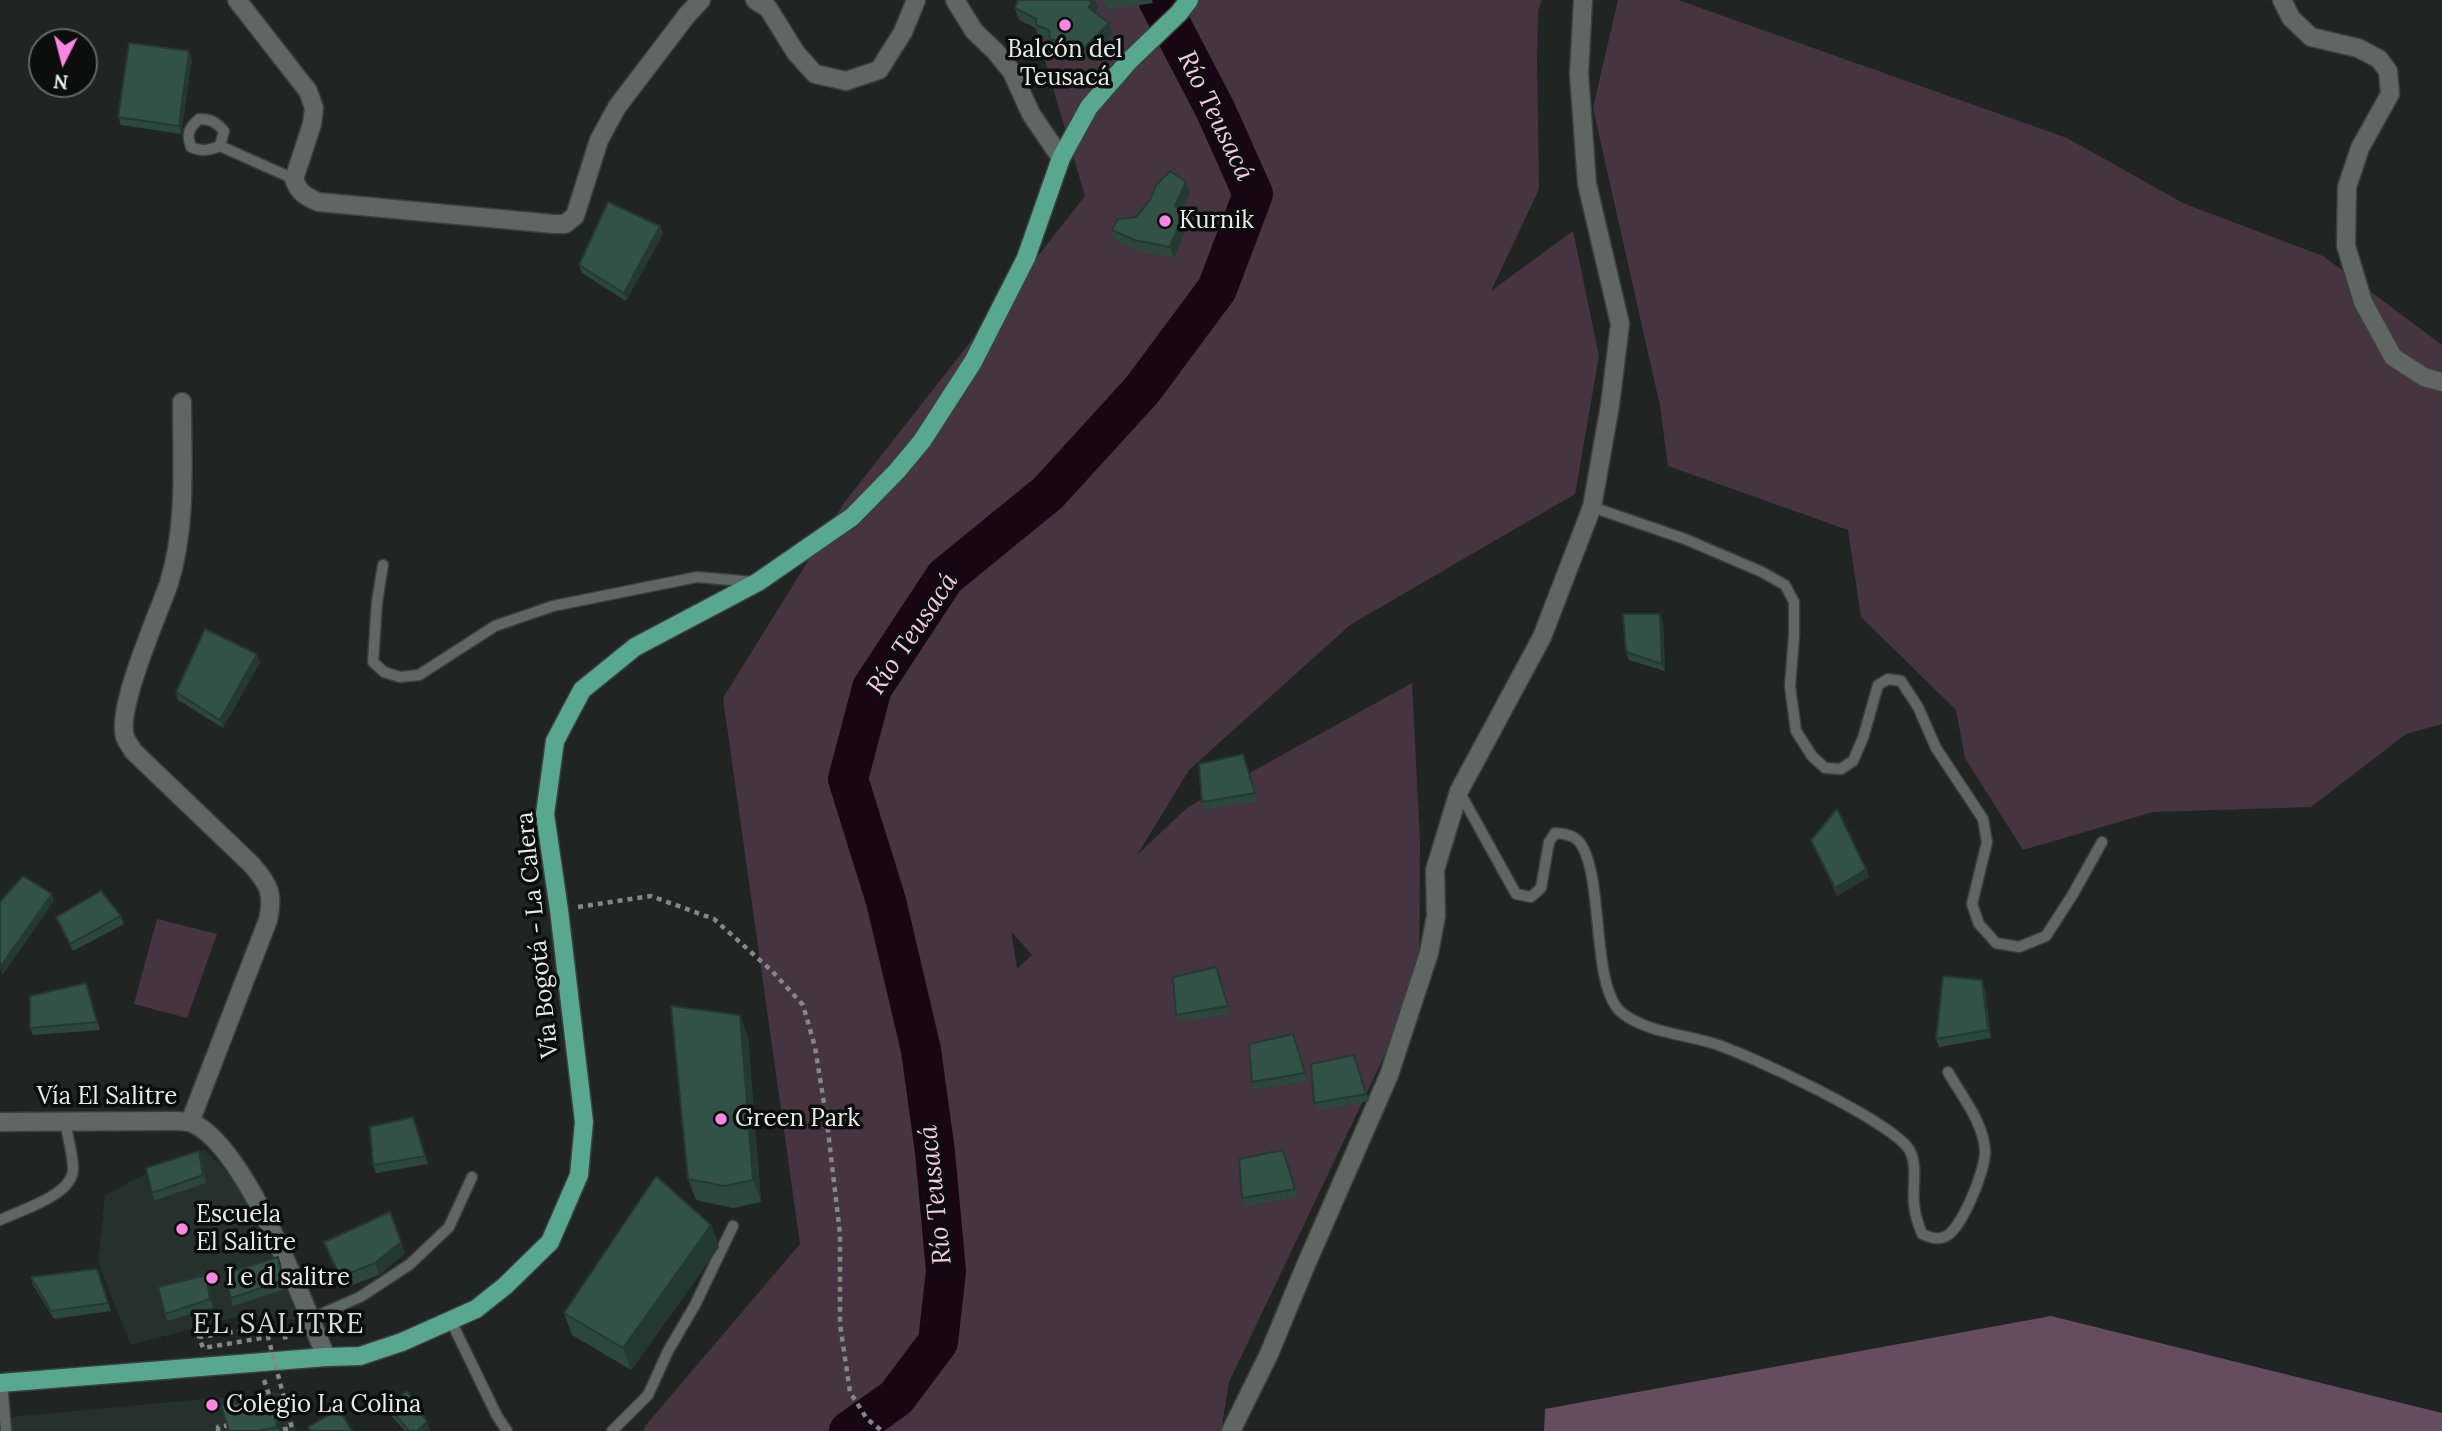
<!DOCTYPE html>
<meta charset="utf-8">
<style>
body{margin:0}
#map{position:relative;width:2442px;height:1431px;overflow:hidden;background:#202523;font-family:Lora,serif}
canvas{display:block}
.north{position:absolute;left:28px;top:28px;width:70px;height:70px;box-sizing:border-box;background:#0c0e0d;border:2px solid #646665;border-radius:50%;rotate:186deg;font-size:19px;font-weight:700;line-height:28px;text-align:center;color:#e7ebe9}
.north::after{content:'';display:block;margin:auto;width:24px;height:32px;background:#fc86e3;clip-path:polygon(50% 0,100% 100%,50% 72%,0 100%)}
</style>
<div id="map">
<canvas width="2442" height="1431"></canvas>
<div class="north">N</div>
</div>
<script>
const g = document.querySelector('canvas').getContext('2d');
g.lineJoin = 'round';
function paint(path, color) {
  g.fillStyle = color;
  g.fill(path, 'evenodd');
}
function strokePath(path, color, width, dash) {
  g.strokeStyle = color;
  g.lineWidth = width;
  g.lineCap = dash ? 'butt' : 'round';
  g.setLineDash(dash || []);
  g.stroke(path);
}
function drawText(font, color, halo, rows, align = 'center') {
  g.font = font + ' Lora,serif';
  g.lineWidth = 7;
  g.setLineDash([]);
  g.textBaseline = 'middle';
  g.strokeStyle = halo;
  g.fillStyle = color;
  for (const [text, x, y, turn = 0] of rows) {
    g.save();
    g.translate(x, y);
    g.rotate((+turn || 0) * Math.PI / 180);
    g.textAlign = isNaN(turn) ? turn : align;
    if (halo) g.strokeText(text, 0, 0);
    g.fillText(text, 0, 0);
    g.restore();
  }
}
paint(new Path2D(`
 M204 1149 245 1192 308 1321 248 1314 131 1345 98 1262 105 1196 131 1181Z
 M279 1392 297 1431H0V1418Z`), '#26312d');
paint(new Path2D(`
 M1027 0H1542L1538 11 1537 62 1539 189 1491 291 1573 231 1599 356 1575 494 1350 625 1189 770 1137 855 1188 807 1412 683 1420 843 1419 983 1229 1382 1221 1431H643L646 1425 800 1244 723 698 844 503 1085 196ZM1011 931 1032 955 1018 968H1017Z
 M1618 0H1678L2067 138 2185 204 2323 256 2442 345V724L2406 734 2311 807 2153 812 2023 850 1965 758 1956 710 1861 617 1848 530 1668 466 1660 406 1593 108Z
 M157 919 217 934 187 1018 134 1004Z`), '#463541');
paint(new Path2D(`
 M2051 1316 2442 1413V1431H1544L1545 1409Z`), '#654c5e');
strokePath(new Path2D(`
 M849 1431 896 1398 938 1342 946 1271 935 1152 921 1050 886 901 848 779 872 688 945 577 1048 493 1142 390 1217 289 1253 194 1215 109 1158 0`), '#180615', 40);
const service = new Path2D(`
 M199 119C211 119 216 122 224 131L220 146C210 150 201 152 191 147 186 134 189 128 199 119Z
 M220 146 294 179
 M1592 507 1685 539 1762 572 1785 585 1794 602V636L1790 686 1796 731 1812 756 1825 768 1841 769 1853 761 1863 738 1878 685 1888 679 1901 681 1918 707 1936 748 1983 819 1987 842 1972 904 1979 924 1996 943 2019 947 2046 936 2073 894 2102 842
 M383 565 377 602 373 662 384 672 400 677 419 675 495 626 553 606 697 577 754 582
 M1459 791 1516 894 1531 897 1541 888 1549 842 1555 833C1566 834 1576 835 1582 846 1604 883 1591 988 1622 1013 1646 1032 1683 1034 1712 1043 1746 1053 1896 1123 1910 1151 1918 1167 1912 1187 1914 1204 1915 1215 1918 1224 1922 1234 1929 1237 1936 1240 1944 1237 1961 1232 1986 1169 1985 1151 1984 1123 1961 1095 1948 1072
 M0 1220C21 1210 73 1195 73 1169 73 1153 67 1136 65 1120
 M310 1319 360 1297 409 1265 449 1227 472 1177
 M451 1321 497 1416 507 1431
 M2 1382 6 1431
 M612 1431 648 1395 668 1351 695 1305 733 1226`);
const minor = new Path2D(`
 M237 0 308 91 314 108 312 124 294 179C299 193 305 196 318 202L554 224H565L575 216 599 140 617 107 687 15 701 0
 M755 0 768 8 796 53 815 74 846 81 879 70 903 32 916 0
 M955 0 974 31 995 51 1012 72 1031 114 1061 158
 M2282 0 2291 18 2311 37 2358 48 2379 59 2388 71 2390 94 2360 148 2347 187 2346 246 2363 302 2393 357 2424 377 2442 382
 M182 402C182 462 187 525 169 583 158 615 116 708 125 737 127 742 131 747 133 751L252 865C269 885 274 893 268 920L190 1122
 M0 1122 165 1121C174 1121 184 1120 192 1123 246 1146 303 1302 326 1357
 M1231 1431 1269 1354 1305 1267 1389 1075 1429 953 1436 916 1435 870 1459 791 1542 637 1592 507 1610 405 1620 324 1587 184 1579 74 1583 0`);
const primary = new Path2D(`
 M0 1383 326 1357 360 1356 402 1342 476 1309 505 1286 550 1242 579 1175 584 1122 559 910 545 814 555 741 582 690 635 647 758 582 852 517 897 471 922 441 973 362 1026 258 1061 158 1089 107 1129 61 1179 13 1189 0`);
strokePath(service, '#3b3f3d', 13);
strokePath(minor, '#3b3f3d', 21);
strokePath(primary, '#3b3f3d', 21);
strokePath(new Path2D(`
 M578 907 651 896 714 919 772 971 803 1005 815 1047 827 1122 840 1234V1324L850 1392 867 1419 882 1431
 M282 1325 286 1341
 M264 1380 277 1418 270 1419
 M218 1431V1427L230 1425`), '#838886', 4.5, [5, 5]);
strokePath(service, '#606664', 10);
strokePath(minor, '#606664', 18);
strokePath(primary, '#58a890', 18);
strokePath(new Path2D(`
 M273 1431 292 1428 268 1337 203 1348 199 1337 279 1325`), '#838886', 4.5, [5, 5]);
paint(new Path2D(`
 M1104 0H1152L1153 3 1107 10Z
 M1098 7 1095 13 1113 34 1088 60 1054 51 1050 40 1040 36 1038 29 1019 20 1015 8Z
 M192 59 181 134 121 125 118 117Z
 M1186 182 1190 194 1182 211 1184 213 1188 224 1174 258 1138 251 1116 241 1112 230 1136 217Z
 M660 226 663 234 626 301 582 273 579 265Z
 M1663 622 1665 671 1629 660 1626 652Z
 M260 662 223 728 178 700 176 692Z
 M1246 762 1257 801 1205 810 1202 802Z
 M1811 840 1866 869 1869 877 1837 896Z
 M121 916 124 924 73 951 59 924 56 917Z
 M1219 975 1231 1014 1179 1022 1176 1015Z
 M1985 988 1991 1038 1939 1047 1936 1039Z
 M88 991 100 1030 33 1035 30 1028Z
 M748 1037 761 1202 733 1208 696 1200 688 1179Z
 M1296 1042 1307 1081 1255 1090 1252 1082Z
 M1357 1062 1369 1101 1317 1110 1314 1103Z
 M416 1125 428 1164 376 1173 373 1165Z
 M1283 1150 1298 1197 1245 1206 1242 1198Z
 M202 1159 206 1183 155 1200 152 1193Z
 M390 1212 405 1253 379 1275 344 1288 324 1242Z
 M711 1225 719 1247 631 1370 572 1335 564 1313Z
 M278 1257 281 1264 285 1289 233 1306 231 1298Z
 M97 1269 111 1311 54 1319 33 1285 31 1277Z
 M208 1283 213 1307 168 1321 165 1314Z
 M270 1401 279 1431H229Z
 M387 1405 430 1429 428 1431H405L389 1413Z`), '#2c473d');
paint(new Path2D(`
 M1092 0H1095L1098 7 1093 19 1089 8Z
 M1109 23 1113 34 1088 60 1084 48Z
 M189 51 192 59 181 134 179 126Z
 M1186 182 1190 194 1179 218 1175 206Z
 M1184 213 1188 224 1174 258 1170 247Z
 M660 226 663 234 626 301 624 293Z
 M1660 614 1663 622 1665 671 1662 664Z
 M257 654 260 662 223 728 220 720Z
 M1866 869 1869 877 1837 896 1835 888Z
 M52 894 54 901 2 976 0 967Z
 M1982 980 1985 988 1991 1038 1988 1030Z
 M740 1015 748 1037 761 1202 753 1180Z
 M199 1151 202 1159 206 1183 203 1175Z
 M711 1225 719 1247 631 1370 623 1348Z
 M401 1242 405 1253 379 1275 375 1263Z
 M278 1257 281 1264 285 1289 282 1281Z
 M206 1275 208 1283 213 1307 210 1299Z
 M427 1422 430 1429 428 1431H417Z`), '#243932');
const building = new Path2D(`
 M1018 0H1092L1089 8 1109 23 1084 48 1050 39 1049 30 1036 25V19L1015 8Z
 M129 43 189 51 179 126 118 117Z
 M1170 171 1186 182 1175 206 1184 213 1170 247 1134 240 1112 230 1118 219 1136 217 1150 200 1156 185Z
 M608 202 660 226 624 293 579 265Z
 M1623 614H1660L1662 664 1626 652Z
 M205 629 257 654 220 720 176 692Z
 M1243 754 1255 793 1202 802 1199 764Z
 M1837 809 1866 869 1835 888 1811 840Z
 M23 876 52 894 0 967V902Z
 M101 891 121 916 70 944 56 917Z
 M1216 967 1228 1006 1176 1015 1173 977Z
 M1943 976 1982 980 1988 1030 1936 1039Z
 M86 983 97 1022 30 1028V996Z
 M671 1006 740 1015 753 1180 725 1186 688 1179Z
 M1293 1034 1305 1073 1252 1082 1249 1044Z
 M1354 1055 1366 1094 1314 1103 1311 1064Z
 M413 1117 425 1156 373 1165 370 1127Z
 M1283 1150 1295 1189 1242 1198 1239 1159Z
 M199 1151 203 1175 152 1193 146 1168Z
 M656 1176 711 1225 623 1348 564 1313Z
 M390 1212 401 1242 375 1263 340 1277 324 1242Z
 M278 1257 282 1281 231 1298 224 1274Z
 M97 1269 108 1303 51 1311 31 1277Z
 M206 1275 210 1299 165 1314 158 1287Z
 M407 1391 427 1422 417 1431H409L387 1405Z
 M270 1401 277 1427 258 1431H229L221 1405Z
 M339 1409 352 1431H311L308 1427Z`);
paint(building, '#335247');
strokePath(building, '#243932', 2);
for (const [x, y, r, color] of [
 [1065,25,7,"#fc86e3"],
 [1165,221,7,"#fc86e3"],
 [721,1119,7,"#fc86e3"],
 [182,1229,7,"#fc86e3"],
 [212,1278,7,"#fc86e3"],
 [212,1405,7,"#fc86e3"]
]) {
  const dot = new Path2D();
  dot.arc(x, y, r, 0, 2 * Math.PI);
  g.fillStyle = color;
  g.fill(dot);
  strokePath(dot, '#0c0e0d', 2.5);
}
drawText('24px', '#e7ebe9', '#0c0e0d', [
 ["Balcón del",1065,50,"center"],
 ["Teusacá",1065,78,"center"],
 ["Kurnik",1179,221],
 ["Green Park",735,1119],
 ["Escuela",196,1215],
 ["El Salitre",196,1243],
 ["I e d salitre",226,1278],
 ["Colegio La Colina",226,1405]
], 'left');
drawText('24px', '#e7ebe9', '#0c0e0d', [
 ["Vía Bogotá - La Calera",538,935,-96],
 ["Vía El Salitre",107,1097]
]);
drawText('italic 26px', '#f7c6ea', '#0c0e0d', [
 ["Río Teusacá",1215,116,64],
 ["Río Teusacá",913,634,-56],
 ["Río Teusacá",936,1195,-96]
]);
g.letterSpacing = '2px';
drawText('28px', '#d4dbd8', '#0c0e0d', [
 ["EL SALITRE",279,1325]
]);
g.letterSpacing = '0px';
</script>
